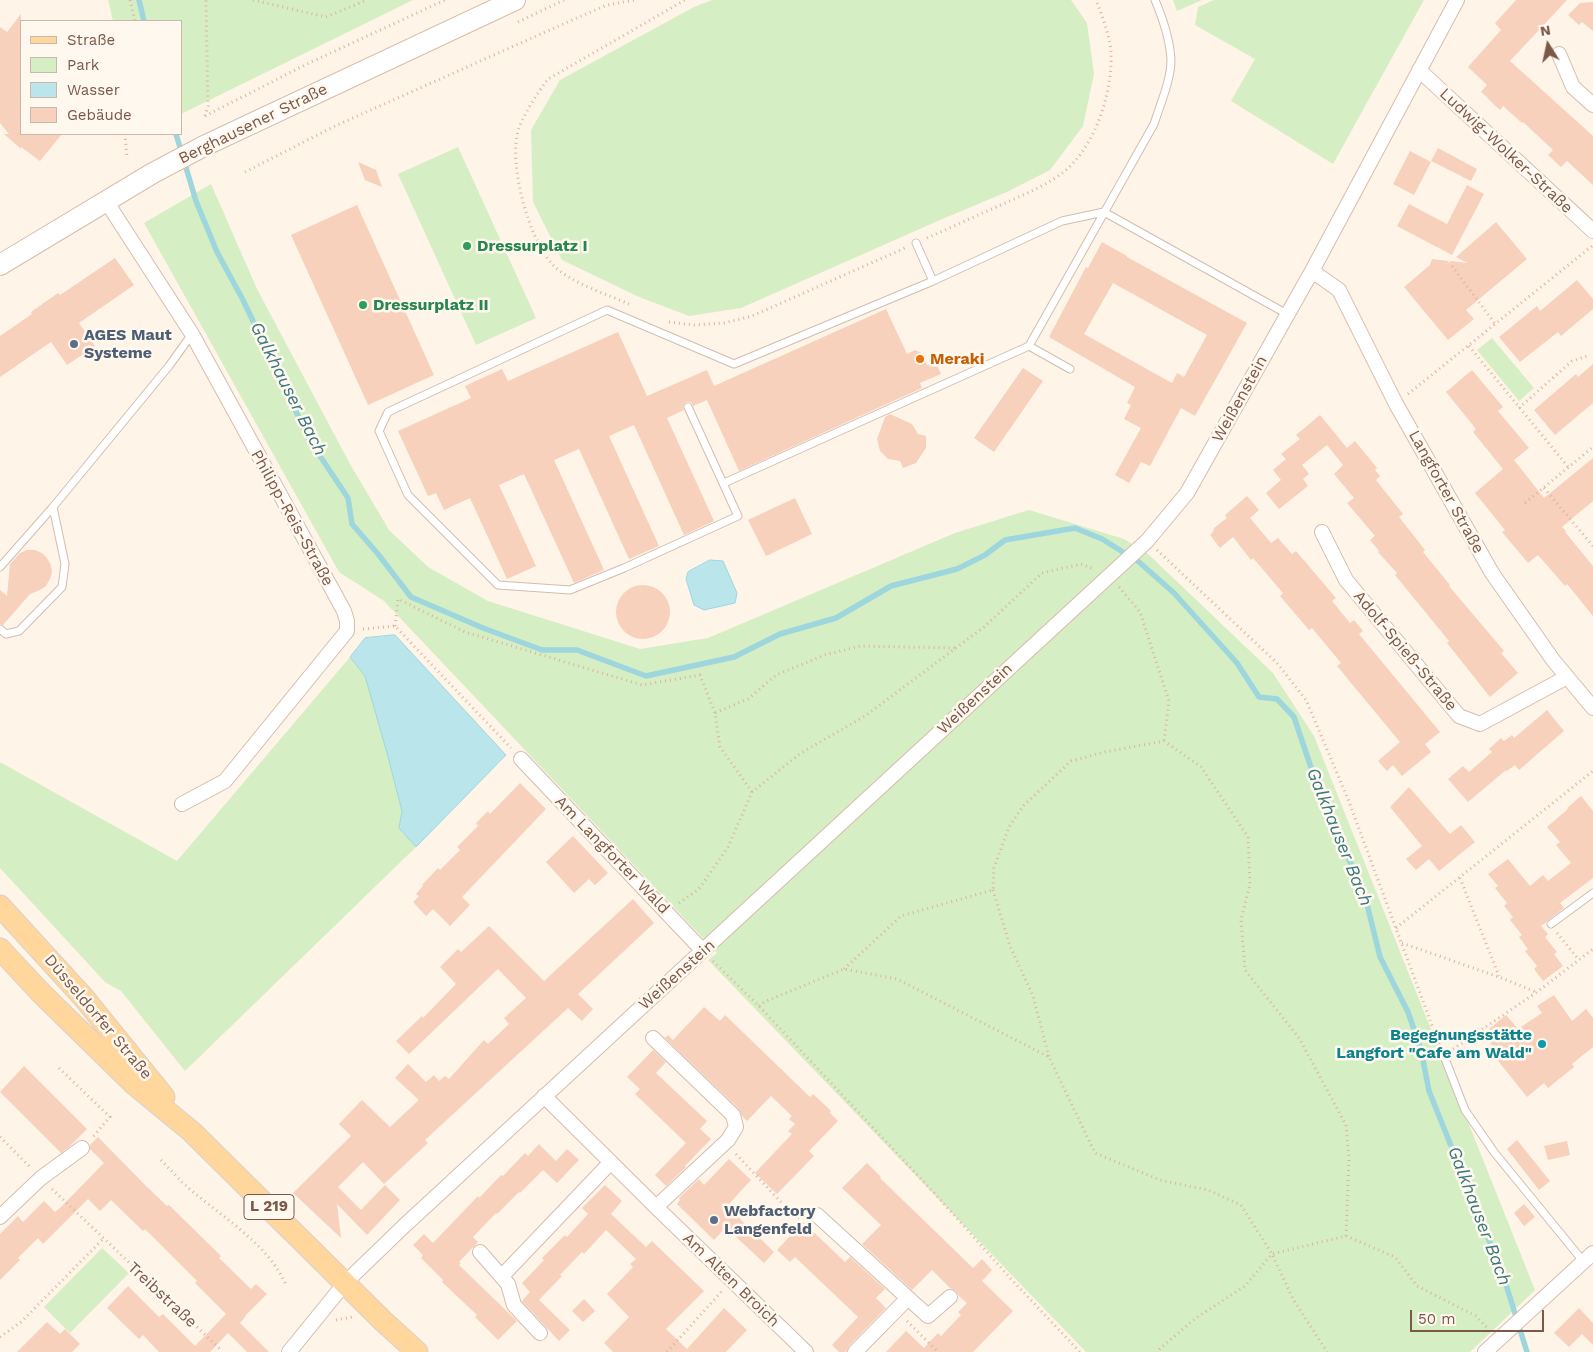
<!DOCTYPE html>
<meta charset="utf-8">
<style>
body{margin:0}
#map{position:relative;width:1593px;height:1352px;overflow:hidden;background:#fef4e7;font-family:"Work Sans",sans-serif}
canvas{display:block}
.legend{position:absolute;left:20px;top:20px;width:162px;height:115px;box-sizing:border-box;background:#fff8ef;border:1px solid #cab8ac;margin:0;padding:6px 9px;list-style:none;font-size:15px;color:#7b5848}
.legend li{display:flex;align-items:center;gap:10px;height:25px}
.legend b{width:25px;border:1px solid #cab8ac}
.north{position:absolute;left:1523px;top:20px;width:50px;height:50px;-webkit-text-stroke:4px #fff8ef;paint-order:stroke;rotate:350deg;font-size:14px;font-weight:700;line-height:20px;text-align:center;color:#7b5848}
.north::after{content:'';display:block;margin:auto;width:18px;height:22px;background:#7b5848;clip-path:polygon(50% 0,100% 100%,50% 72%,0 100%)}
.scale{position:absolute;left:1410px;top:1310px;width:134px;height:22px;box-sizing:border-box;border:2px solid #7b5848;border-top:0;padding-left:6px;font-size:15px;line-height:18px;white-space:nowrap;color:#7b5848;-webkit-text-stroke:4px #fff8ef;paint-order:stroke}
</style>
<div id="map">
<canvas width="1593" height="1352"></canvas>
<ul class="legend">
<li><b style="height:6px;background:#ffd79d"></b>Straße</li>
<li><b style="height:14px;background:#d6eec3"></b>Park</li>
<li><b style="height:14px;background:#b9e5eb"></b>Wasser</li>
<li><b style="height:14px;background:#f7d1bc"></b>Gebäude</li>
</ul>
<div class="north">N</div>
<div class="scale">50 m</div>
</div>
<script>
const g = document.querySelector('canvas').getContext('2d');
g.lineJoin = 'round';
function paint(path, color) {
  g.fillStyle = color;
  g.fill(path, 'evenodd');
}
function strokePath(path, color, width, dash) {
  g.strokeStyle = color;
  g.lineWidth = width;
  g.lineCap = dash ? 'butt' : 'round';
  g.setLineDash(dash || []);
  g.stroke(path);
}
function drawText(font, color, halo, rows, align = 'center') {
  g.font = font + ' "Work Sans",sans-serif';
  g.lineWidth = 5;
  g.setLineDash([]);
  g.textBaseline = 'middle';
  g.strokeStyle = halo;
  g.fillStyle = color;
  for (const [text, x, y, turn = 0] of rows) {
    g.save();
    g.translate(x, y);
    g.rotate((+turn || 0) * Math.PI / 180);
    g.textAlign = isNaN(turn) ? turn : align;
    if (halo) g.strokeText(text, 0, 0);
    g.fillText(text, 0, 0);
    g.restore();
  }
}
paint(new Path2D(`
 M108 0H413L181 114V21H113Z
 M712 0H1071L1087 23 1094 74 1083 126 1050 170 1009 191 940 220 741 308 689 316 639 297 562 260 533 202 531 130 560 80 694 7Z
 M1173 0H1202L1177 11Z
 M1214 0H1424L1333 164 1231 101 1255 59 1195 25 1198 7Z
 M458 147 536 318 476 345 398 174Z
 M211 184 257 289 350 464 389 530 428 567 488 601 640 649 708 638 955 533 1029 510 1124 539 1147 553 1273 673 1314 736 1535 1290 1470 1352H1086L708 960 717 953 384 601 339 572 144 223Z
 M1492 338 1534 388 1519 401 1477 350Z
 M350 657 365 676 387 753 402 811 399 828 416 847 185 1071 121 991 105 982 0 868V762L177 861Z
 M102 1248 129 1273 70 1333 44 1307Z`), '#d6eec3');
const water = new Path2D(`
 M710 560 723 561 737 593 735 603 704 610 694 605 686 579 688 572Z
 M395 635 506 755 416 847 399 828 402 811 387 753 365 676 350 657 365 638Z`);
paint(water, '#b9e5eb');
strokePath(water, '#9ed6dd', 1);
strokePath(new Path2D(`
 M139 0 144 21
 M176 134 196 201 217 252 243 300 310 441 348 498 352 524 378 554 411 597 483 628 542 650H577L646 676 734 657 780 634 836 618 891 586 957 569 985 555 1005 540 1075 528 1102 539 1139 562 1174 593 1237 663 1259 697 1277 699 1294 717 1327 815 1363 888 1380 957 1408 1012 1421 1050 1429 1091 1503 1275 1527 1352`), '#9ed6dd', 5.5);
paint(new Path2D(`
 M1516 0H1567L1510 61 1593 136V185L1567 161 1561 167 1548 155 1553 150 1523 122 1522 123 1503 106 1500 110 1487 98H1488L1481 92 1487 85 1468 67 1501 30 1495 23Z
 M1593 2V31L1582 22 1579 25 1568 15 1580 3Z
 M21 14V134H62L40 161 21 147V149L4 134H9L0 123V27L7 32Z
 M1438 148 1477 169 1471 181 1431 161Z
 M1410 151 1431 162 1414 195 1393 184Z
 M358 162 376 170 382 187 365 180Z
 M1467 185 1484 194 1452 255 1397 226 1409 204 1447 224Z
 M357 205 434 375 368 405 291 235Z
 M1496 222 1527 259 1466 310 1474 319 1448 340 1404 287 1430 265 1432 259 1449 261 1447 264 1451 261 1467 263 1456 257Z
 M1102 242 1127 256V257L1247 323 1195 416 1181 408 1150 466 1141 462 1129 483 1115 475 1141 428 1124 419 1131 405 1127 403 1135 387 1049 337 1086 267 1088 268ZM1113 283 1207 335 1184 377 1177 373 1172 383 1084 334Z
 M115 258 134 285 79 323 95 346 67 365 51 342 0 377V336L32 314 31 312 58 293 60 295Z
 M1577 280 1593 299V309L1561 336 1558 332 1520 362 1499 337 1537 306 1540 311Z
 M886 309 907 354 915 350 921 353 927 365 935 361 941 374 920 383 922 388 739 471 707 400 693 406 691 402H686L683 406 684 410 667 418 714 521 684 535 634 425 609 436 659 546 629 559 579 449 554 460 604 570 574 583 524 474 499 485 536 566 507 579 470 498 444 510 436 493 428 496 398 431 471 398 465 386 502 369 508 381 618 332 647 396 707 370 714 386Z
 M1593 364V403L1555 435 1534 410 1576 374 1578 377Z
 M1023 368 1043 381 994 452 974 438Z
 M1472 370 1503 407 1498 411 1529 448 1514 460 1544 498 1593 458V501L1562 527 1566 531 1565 532 1593 566V616L1567 584 1565 586 1538 555 1528 563 1502 532 1505 530 1475 493 1503 469 1473 432 1476 429 1446 392Z
 M890 414 912 424 918 434 926 436V448L916 463 903 468 900 461 888 459 880 451 877 439 885 417Z
 M1320 415 1347 448 1355 441 1377 468 1375 470 1380 476 1376 480 1403 514 1399 517 1425 550 1423 552 1450 585 1449 586 1504 651 1501 653 1518 673 1490 697 1447 643 1449 641 1395 575 1397 573 1378 552 1379 551 1370 540 1375 536 1347 503 1354 498 1334 474 1343 465 1327 445 1302 465 1309 474 1303 479 1308 486 1279 509 1266 493 1281 480 1273 470 1286 459 1281 454 1300 439 1296 435Z
 M1247 496 1259 510 1250 518 1271 543 1278 538 1292 554 1296 551 1336 598 1332 601 1350 623 1354 620 1363 631 1359 634 1440 732 1425 744 1431 752 1402 776 1393 765 1387 771 1378 761 1400 742 1337 666 1341 663 1312 628 1309 630 1280 596 1283 593 1253 558 1251 560 1233 537 1220 548 1210 535 1213 532 1214 528 1227 518 1225 515Z
 M795 498 812 534 766 556 748 520Z
 M27 550H35L42 553 47 558 51 565 52 572 50 579 46 586 40 590 30 594 3 625 0 624V590L7 596 10 564 20 553Z
 M616 612a27 27 0 1 1 54 0a27 27 0 1 1-54 0Z
 M1547 710 1564 731 1519 770 1515 765 1507 771 1506 770 1468 802 1448 779 1463 766 1469 772 1492 752 1489 749 1501 738 1504 741 1512 735 1514 738Z
 M520 783 546 809 462 897 470 905 450 926 433 909 426 916 413 902 419 896 416 894 423 886 422 885 438 868 440 870 460 850 457 847 478 826 476 823 488 811 490 814Z
 M1409 787 1450 834 1461 825 1475 842 1439 871 1429 859 1416 870 1406 859 1422 846 1390 807Z
 M1581 796 1593 811V878L1560 903 1564 908 1541 926 1548 934 1545 937 1557 952 1554 954 1563 966 1543 981 1534 969 1537 966 1525 951 1528 949 1519 937 1522 935 1510 920 1513 917 1504 906 1507 903 1495 888 1498 886 1488 874 1508 859 1530 886 1543 875 1548 881 1571 863 1556 845 1560 842 1547 827 1568 809 1567 808Z
 M573 836 608 873 595 885 589 879 574 893 546 862Z
 M633 899 654 923 578 994 593 1009 582 1021 568 1008 425 1140 428 1143 384 1184 363 1162 338 1187 361 1210 385 1185 400 1200 367 1235 337 1204 341 1238 293 1193 351 1136 339 1124 362 1100 390 1127 419 1100 395 1078 408 1064 426 1082 434 1075 439 1081 445 1076 449 1079 484 1040 488 1044 509 1024 504 1018 526 998 498 969 409 1054 396 1041 422 1016 423 1018 456 984 440 967 458 949 461 952 489 926 544 981Z
 M1554 995 1572 1021 1586 1009 1593 1018V1047L1572 1064 1574 1067 1548 1088 1544 1083 1527 1097 1491 1052 1495 1049 1483 1034 1506 1015 1518 1029 1542 1013 1537 1006Z
 M704 1007 720 1021 725 1015 810 1097 813 1094 831 1111 830 1113 838 1121 809 1151 814 1156 777 1194 755 1173 792 1134 788 1131 795 1124 789 1119 792 1116 771 1096 747 1121 742 1116 739 1109 665 1038 668 1035 673 1040Z
 M653 1050 666 1062 656 1073 707 1121 700 1129 711 1139 685 1166 686 1167 666 1186 655 1175 686 1143 635 1094 640 1089 627 1077Z
 M24 1066 87 1129 70 1146 61 1153 0 1092Z
 M98 1137 146 1186 167 1206 169 1205 221 1256 219 1258 251 1289 256 1284 267 1294 245 1316H246L240 1323 269 1352H247L228 1333 210 1352H159L143 1335 139 1339 107 1308 128 1286 159 1317 163 1314 195 1346 226 1314 195 1283 197 1281 145 1229 143 1231 111 1200 100 1211 88 1199 43 1244 38 1238 18 1258 20 1260 0 1280V1234L18 1216 23 1222 44 1201 55 1212 61 1207 104 1163 90 1149V1145Z
 M1517 1140 1550 1181 1539 1190 1507 1149Z
 M1567 1141 1570 1155 1548 1160 1544 1146Z
 M539 1144 556 1161 567 1149 579 1160 557 1183 543 1170 520 1193 519 1192 497 1214 496 1213 473 1237 478 1242 459 1262 461 1263 459 1265 517 1321 498 1340 475 1317 477 1315 442 1282 443 1280 421 1258 423 1255 413 1245 424 1234 433 1243 478 1196 479 1198 501 1175 503 1176 525 1153 528 1156Z
 M729 1159 751 1180 727 1206 774 1252 764 1263 734 1235 733 1236 725 1228 714 1240 677 1204 680 1200 679 1198 699 1179 704 1185Z
 M867 1163 881 1177 880 1178 973 1268 982 1259 992 1270 982 1281 1013 1311 973 1352H886L906 1331 924 1348 938 1333 941 1336 961 1315 958 1312 967 1303 959 1296 956 1291 950 1288 932 1270 912 1290 862 1244 881 1225 842 1188Z
 M605 1185 622 1201 611 1214 646 1247 652 1241 704 1291 666 1329 687 1349 724 1308 747 1330 726 1352H613L604 1343 629 1317 607 1294 633 1267 630 1264 636 1259 606 1230 584 1254 582 1252 560 1275 562 1276 539 1300 570 1330 559 1341 522 1301 530 1292 522 1283 544 1260 542 1258 565 1235 567 1237 588 1214 582 1208Z
 M1524 1204 1535 1217 1524 1226 1514 1213Z
 M803 1222 845 1262 850 1257 885 1289 876 1298 886 1308 849 1346 846 1352H839L832 1345 858 1317 795 1257 790 1262 777 1250Z
 M584 1299 595 1311 583 1322 572 1311Z
 M1579 1308 1593 1323V1345L1582 1334 1569 1347 1554 1333Z
 M47 1322 60 1334 65 1329 80 1344 72 1352H17Z`), '#f7d1bc');
const service = new Path2D(`
 M916 243 933 281
 M1029 346 1154 124C1160 105 1171 80 1171 60 1170 39 1163 19 1155 0
 M688 407 738 516 624 568 570 590 498 585 408 495 379 431 388 412 607 310 734 364 933 281 1062 221 1104 212 1287 314
 M724 483 1029 346 1070 369
 M0 567 53 507 169 366 192 334
 M0 629 6 634 19 631 62 587 65 564 53 507
 M1551 924 1593 893
 M1444 1056 1465 1110 1494 1152 1583 1261`);
const minor = new Path2D(`
 M1559 54 1573 87 1593 105
 M1419 70 1593 231
 M106 201 192 334 344 611 347 621V631L225 781 182 804
 M1312 271 1339 290 1396 404 1492 573 1553 660 1593 708
 M1322 532 1346 580 1459 716 1480 724 1567 677
 M521 759 703 951
 M653 1038 733 1115 736 1127 728 1140 656 1207
 M544 1096 656 1207 806 1352
 M817 1215 908 1298 855 1352
 M0 1217 41 1178 82 1148
 M480 1252 508 1284 514 1305 540 1333
 M502 1276 611 1162
 M908 1298 928 1316 950 1297
 M289 1352 345 1283 404 1226 1147 541 1187 493 1312 271 1457 0
 M1485 1352 1593 1253`);
const secondary = new Path2D(`
 M0 265 153 173 204 146 515 0`);
const primary = new Path2D(`
 M0 906 84 998 164 1097
 M0 949 41 993 135 1085 192 1132 383 1321 417 1352`);
strokePath(service, '#d4bdae', 9);
strokePath(minor, '#d4bdae', 16);
strokePath(secondary, '#d8bdaa', 22);
strokePath(primary, '#dad0cc', 23);
strokePath(new Path2D(`
 M130 0 135 21
 M253 0 326 17 367 0
 M518 22 564 0
 M205 116 309 63 445 0
 M205 116 208 106 206 0
 M125 134 127 159
 M245 172 335 126 570 21 607 5 635 0
 M927 238C952 227 978 215 1003 204 1023 195 1043 187 1061 174 1095 149 1113 92 1111 51 1109 33 1102 16 1096 0
 M1452 266 1496 325
 M629 304C606 294 574 284 555 267 529 243 507 161 519 128 526 110 537 94 548 79L685 0
 M669 322 694 325 724 323 752 316 905 248
 M1469 346 1569 468
 M1408 394 1592 246
 M1519 408 1572 361 1590 355
 M1544 488 1593 546
 M1525 503 1593 447
 M1157 550 1277 663 1306 700 1348 799 1440 1047
 M1119 587 1140 612 1169 701 1164 741
 M395 626 398 599 465 632 642 685 700 675 715 713
 M363 629 395 626 511 748
 M752 792 720 747 715 713 748 699 776 675 825 655 860 646 955 648
 M1460 878 1499 976
 M993 890 1010 946 1033 996 1049 1057
 M679 903 699 889 728 847 752 792 801 753 865 716 956 648 984 627 1042 573 1081 564 1094 569
 M1396 928 1593 771
 M1557 933 1579 960
 M1402 943 1499 977 1536 992
 M713 961 759 1006 937 1196 1012 1280 1080 1352
 M844 969 901 916 993 890 994 868 1009 827 1023 806 1071 761 1105 752 1164 741 1201 767 1248 837 1250 884 1241 920 1245 970 1299 1038 1346 1125 1349 1158 1346 1236 1272 1254 1245 1286 1196 1318 1156 1352
 M759 1006 764 1002 844 969 897 979 1049 1057 1095 1153 1160 1180 1208 1190 1241 1205 1272 1254 1293 1299 1327 1352
 M1453 1049 1537 992 1593 949
 M59 1068 110 1117 92 1138
 M0 1137 31 1168
 M736 1154 796 1218 804 1217
 M161 1160C168 1167 175 1175 182 1182 216 1214 267 1241 286 1285
 M52 1189 221 1350
 M1346 1236 1395 1257 1417 1286 1476 1316 1489 1330
 M336 1320 352 1317
 M907 1321 938 1352
 M0 1337 21 1322 103 1239
 M667 1352 722 1291`), '#dcb49e', 3, [1, 4]);
strokePath(service, '#fff', 7);
strokePath(minor, '#fff', 14);
strokePath(secondary, '#fff', 20);
strokePath(primary, '#ffd79d', 21);
for (const [x, y, r, color] of [
 [467,246,5,"#2e9e5b"],
 [363,305,5,"#2e9e5b"],
 [74,344,5,"#5c6f8a"],
 [920,359,5,"#e8710a"],
 [1542,1044,5,"#0f9aa8"],
 [714,1220,5,"#5c6f8a"]
]) {
  const dot = new Path2D();
  dot.arc(x, y, r, 0, 2 * Math.PI);
  g.fillStyle = color;
  g.fill(dot);
  strokePath(dot, '#fff8ef', 2);
}
for (const [x, y, w] of [
 [269,1207,50]
]) {
  const box = new Path2D();
  box.roundRect(x - w / 2, y - 12.5, w, 25, 4);
  g.fillStyle = '#fff8ef';
  g.fill(box);
  strokePath(box, '#7b5848', 1);
}
drawText('bold 15px', '#7b5848', null, [
 ["L 219",269,1207]
]);
drawText('16px', '#7b5848', '#fff8ef', [
 ["Berghausener Straße",253,124,-26],
 ["Ludwig-Wolker-Straße",1506,151,43],
 ["Weißenstein",1240,399,-61],
 ["Langforter Straße",1446,492,61],
 ["Philipp-Reis-Straße",292,518,61],
 ["Adolf-Spieß-Straße",1405,651,50],
 ["Weißenstein",975,699,-43],
 ["Am Langforter Wald",612,855,46],
 ["Weißenstein",677,975,-42],
 ["Düsseldorfer Straße",98,1017,50],
 ["Am Alten Broich",731,1280,44],
 ["Treibstraße",162,1295,43]
]);
drawText('bold 16px', '#27864d', '#fff8ef', [
 ["Dressurplatz I",477,246],
 ["Dressurplatz II",373,305]
], 'left');
drawText('bold 16px', '#4e5e75', '#fff8ef', [
 ["AGES Maut",84,335],
 ["Systeme",84,353],
 ["Webfactory",724,1211],
 ["Langenfeld",724,1229]
], 'left');
drawText('bold 16px', '#c56008', '#fff8ef', [
 ["Meraki",930,359]
], 'left');
drawText('bold 16px', '#0d838f', '#fff8ef', [
 ["Begegnungsstätte",1532,1035],
 ["Langfort \"Cafe am Wald\"",1532,1053]
], 'right');
drawText('italic 18px', '#3a7882', '#fff8ef', [
 ["Galkhauser Bach",288,389,63],
 ["Galkhauser Bach",1339,837,68],
 ["Galkhauser Bach",1479,1216,69]
]);
</script>
